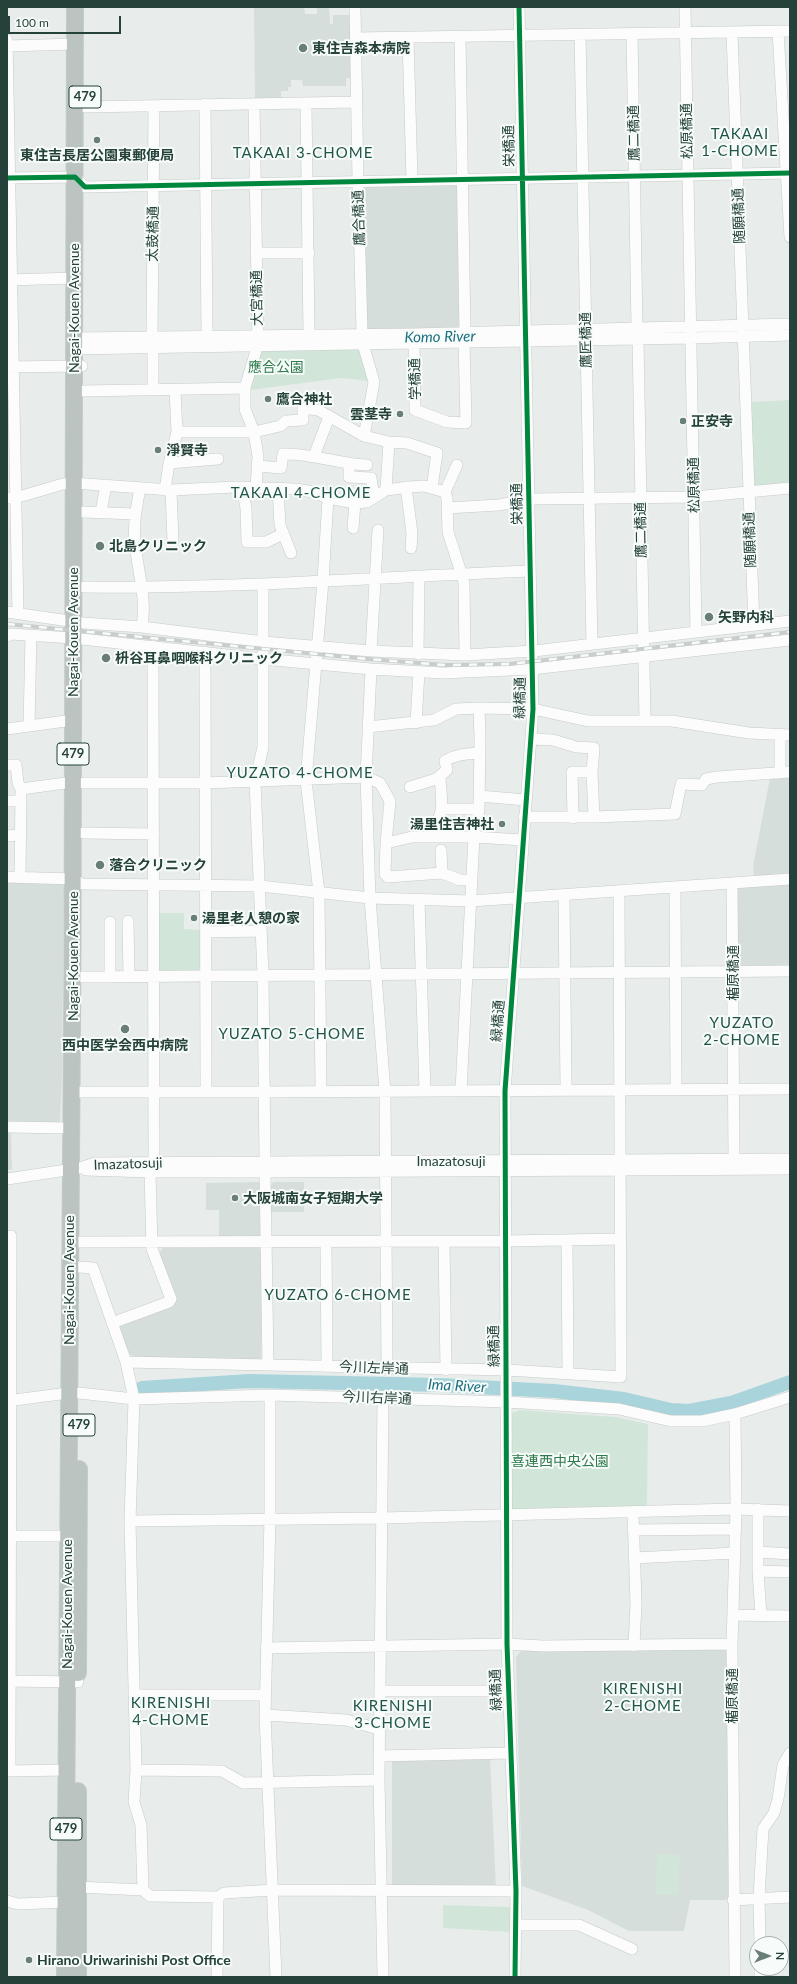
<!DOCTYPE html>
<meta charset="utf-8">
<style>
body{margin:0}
#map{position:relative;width:797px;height:1984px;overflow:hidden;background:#e8edeb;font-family:Lato,sans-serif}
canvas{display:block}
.frame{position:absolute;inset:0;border:8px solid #24423a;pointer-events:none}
.north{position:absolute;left:749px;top:1936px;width:40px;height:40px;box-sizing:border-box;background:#f7fbf9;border:1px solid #a3b1ad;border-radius:50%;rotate:90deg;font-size:11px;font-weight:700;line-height:16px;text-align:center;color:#24423a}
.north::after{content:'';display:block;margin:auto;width:14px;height:18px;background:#697e78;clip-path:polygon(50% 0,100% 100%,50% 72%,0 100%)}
.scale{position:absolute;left:8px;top:16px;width:113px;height:18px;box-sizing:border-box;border:2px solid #24423a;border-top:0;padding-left:5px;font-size:12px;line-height:14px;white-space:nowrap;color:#24423a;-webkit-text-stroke:3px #f7fbf9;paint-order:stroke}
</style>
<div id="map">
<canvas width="797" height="1984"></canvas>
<div class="frame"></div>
<div class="north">N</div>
<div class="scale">100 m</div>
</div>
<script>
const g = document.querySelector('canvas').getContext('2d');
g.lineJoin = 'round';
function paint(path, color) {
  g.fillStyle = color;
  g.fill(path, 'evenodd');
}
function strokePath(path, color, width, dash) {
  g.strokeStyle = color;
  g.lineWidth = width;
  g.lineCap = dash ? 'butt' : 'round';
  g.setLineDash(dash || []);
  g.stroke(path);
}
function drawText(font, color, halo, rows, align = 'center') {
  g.font = font + ' Lato,"Noto Sans JP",sans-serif';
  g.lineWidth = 4;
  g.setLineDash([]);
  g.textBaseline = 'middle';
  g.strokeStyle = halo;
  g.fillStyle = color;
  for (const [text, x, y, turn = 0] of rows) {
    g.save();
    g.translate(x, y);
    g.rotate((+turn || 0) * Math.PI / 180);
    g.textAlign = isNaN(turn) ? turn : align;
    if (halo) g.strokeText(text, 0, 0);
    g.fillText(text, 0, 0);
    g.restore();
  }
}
paint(new Path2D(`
 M254 7H304L305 14H317V7H329L330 24H333V15H351L352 78H346V86H303L302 80H291V87H288V91H281V99H255Z
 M455 184 459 188 461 327 459 330 367 329 364 190 366 186Z
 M770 778H790V875L754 877 753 866Z
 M7 882 61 883 64 886 62 1074 60 1122 57 1125 7 1123Z
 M790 884V966L738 967 735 963 736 889 738 887Z
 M7 1132H11L12 1169 7 1170Z
 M259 1182 263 1186V1233L260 1237H219V1210H206V1183Z
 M273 1182H304V1212H271V1186Z
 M163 1248H259L263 1252 261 1358 259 1362 135 1357 127 1353 118 1329 121 1323 175 1303 176 1296 159 1253Z
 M727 1649 729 1650 728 1900H690L684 1931H629L588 1910 522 1886 516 1657 521 1651Z
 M490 1758 496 1889 395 1886 392 1885V1761Z`), '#d6dedb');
paint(new Path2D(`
 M359 346 368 381 341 378 250 390 260 350Z
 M790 400V483L756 486 752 482 749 405 753 402Z
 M157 913H184V929L202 930V967L199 971H160L157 968Z
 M520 1410 615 1417 648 1424 647 1506 512 1510V1413Z
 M657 1854 680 1855 678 1895H656Z
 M443 1905 510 1907V1932L443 1928Z`), '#d1e6d8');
strokePath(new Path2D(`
 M693 332H712`), '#a9d4db', 2.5);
strokePath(new Path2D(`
 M142 1388 249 1381 439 1385 554 1391 624 1399 671 1410 689 1411 731 1403 790 1382`), '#a9d4db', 14);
const minor = new Path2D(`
 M355 7 358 181 362 333
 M685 7 696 632
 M778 31 790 237
 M732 33 754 625
 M632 34 637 327
 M580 35 592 644
 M408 37 412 180
 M460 37 465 333
 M356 38 790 31
 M7 40 18 613
 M7 46 75 44
 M205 104 207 336
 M254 104 258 344 245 388V409L254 432 258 456 256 488
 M306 104 309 334
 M85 107 357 102
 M7 178 75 177 85 187 790 173
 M256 253H309
 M7 280 75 278
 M74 338 414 334 790 324
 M152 338 154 106
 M638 339 645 721
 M414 342 415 410 447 422 466 423 464 341
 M363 344 374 382 364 436
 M74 349 690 338 790 335
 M7 367 82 366
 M153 390V348
 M175 390 177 432H254L280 426 286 421 303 420V408L318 410 364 436 389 442 407 443 437 453 432 488
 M83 391 245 388
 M314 456 329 417
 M169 463 218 459
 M349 463V477L371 478 374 497
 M457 465 445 492 447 498 448 532 464 582 465 655
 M258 466 281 468 283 454C311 453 338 464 367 465
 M242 487 246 508 247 542H266L283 534
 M406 487 412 533 411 548
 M140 488C137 505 133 523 135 541 137 570 147 596 142 627
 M278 489 280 525 291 553
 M165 490 169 463 177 432
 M171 490 173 541
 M386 490 389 442
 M7 498H15L63 484 73 483 171 490 236 487 296 489 313 492 328 498 355 503 367 502 386 490 409 487 424 486 445 492
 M447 508 499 505 529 499 694 497 790 488
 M83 512 135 514
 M101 512 106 485
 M353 528 355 503
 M263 584V747L255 782 263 975 265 1162
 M84 587C232 589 381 577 530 571
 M7 612 83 623 142 627 264 642 371 651 465 655 534 651 790 621
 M7 636 11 634 73 638 263 659 371 669 443 673 532 669 790 640
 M153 646 154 1163
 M371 651 378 530
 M205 652 206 1092
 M418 654 419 576
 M371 669 366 777 370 898 385 1092 387 1368
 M416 723 419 672
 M29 726 31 635
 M368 727 434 720 456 709 479 708 533 709 588 721H672L749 733 790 735
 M7 729 73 720
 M780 734V773
 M531 739 553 740 576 747 594 748 592 772 594 817
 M7 765H16L18 783 21 789
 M83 783H205L366 777 380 783 390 801 386 843 385 874 388 877 442 873 460 880H472
 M410 787 436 779 447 770 445 761C456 754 467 754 480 753
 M479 796 526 800
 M7 801H21
 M441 809H479L480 736 479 708
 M479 809 474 837 523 840
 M524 817H594L675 814 681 784 702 785 706 779 717 777 790 772
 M573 818 572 772H592
 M83 833 154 834
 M7 836 20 835
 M434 836C435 823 436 825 440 815 444 804 440 787 440 776
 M386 843 412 837H474L461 1090
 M441 850 442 873
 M7 877 73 879 82 884 260 886 370 898 471 901 790 879
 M20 877 21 789 73 782
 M732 883 734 1159
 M675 888 676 1090
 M564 895 566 1090
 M419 900 425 1091
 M128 921 129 977
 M206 932 261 931
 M82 977 790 971
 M110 977V922
 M321 1091 319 893 306 780 323 581 328 498
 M80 1092H265L790 1089
 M7 1127 70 1128
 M86 1170 150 1172H265L790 1169
 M265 1172 268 1365
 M7 1179 80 1168 95 1163 790 1159
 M7 1237 11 1236 10 1771
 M567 1240 568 1373
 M444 1241 446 1370
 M80 1242 505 1241 620 1239
 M326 1242 327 1366
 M79 1267 93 1268 126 1362 134 1399 130 1521 136 1770 134 1802 141 1825 143 1890
 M112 1323 169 1302 171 1299 152 1249 150 1172
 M126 1362 507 1370 621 1377 619 891
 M79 1393 134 1399 270 1395 507 1402 619 1409 671 1421H702L735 1414 790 1397
 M270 1395V1519L265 1715 276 1977
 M383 1398 379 1780 383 1977
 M7 1401 68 1393
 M758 1509V1571L761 1615
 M633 1512 636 1603 634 1646
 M130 1521 382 1518 736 1509 790 1511
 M633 1530 736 1529
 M7 1536H67
 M758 1552 790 1554
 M634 1558 735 1553
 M758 1571 790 1572
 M733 1615 790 1616
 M266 1648 507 1644 543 1646 732 1644
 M7 1681 78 1682
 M380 1691H508
 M134 1695H265
 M265 1715 346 1720 379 1729
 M379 1756 511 1753
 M136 1770 222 1771 243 1783 379 1780
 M7 1771 67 1770
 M77 1887 143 1890 150 1896 218 1897 224 1893 273 1890 516 1891
 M733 1900 790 1897
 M7 1901 18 1904 66 1902
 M516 1925H579L632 1949
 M760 1944 759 1897 763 1829 774 1813 778 1799 783 1765 790 1753
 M760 1968V1977
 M217 1977 218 1897
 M515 1977 516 1891 507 1644 505 1091 533 709 519 7
 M735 1977 732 1644 736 1509 735 1414`);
const highway = new Path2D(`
 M78 1673 79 1469
 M78 1791V1977
 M65 1977C69 1320 77 664 75 7`);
strokePath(minor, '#c5cac8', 12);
strokePath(highway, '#c3ccc9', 18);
strokePath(minor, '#fcfcfc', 11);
strokePath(highway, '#bcc4c2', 16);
const rail = new Path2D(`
 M7 624 368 659 445 665 510 664 790 632`);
strokePath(rail, '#c9cdcc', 4);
strokePath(rail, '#f7fbf9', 2.5, [8]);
strokePath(new Path2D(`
 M7 178 75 177 85 187 790 173
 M515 1977 516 1891 507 1644 505 1091 533 709 519 7`), '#00873e', 5);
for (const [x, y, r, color] of [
 [303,48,5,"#697e78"],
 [97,140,4,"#697e78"],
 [268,399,4,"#697e78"],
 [400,414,4,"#697e78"],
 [683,421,4,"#697e78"],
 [158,450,4,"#697e78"],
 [100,546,5,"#697e78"],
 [709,617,5,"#697e78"],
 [106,658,5,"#697e78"],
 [502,824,4,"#697e78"],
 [100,865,5,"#697e78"],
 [194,918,4,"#697e78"],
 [125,1029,5,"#697e78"],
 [235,1198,4,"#697e78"],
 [29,1960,4,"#697e78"]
]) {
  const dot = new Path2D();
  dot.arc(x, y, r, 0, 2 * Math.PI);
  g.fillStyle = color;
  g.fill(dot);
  strokePath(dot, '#f7fbf9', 1.5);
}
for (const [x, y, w] of [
 [85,97,32],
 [73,754,32],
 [79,1425,32],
 [66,1829,32]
]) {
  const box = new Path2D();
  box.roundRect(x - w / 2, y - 11, w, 22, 3);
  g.fillStyle = '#f7fbf9';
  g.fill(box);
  strokePath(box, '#24423a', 1);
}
drawText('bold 13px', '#24423a', null, [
 ["479",85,97],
 ["479",73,754],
 ["479",79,1425],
 ["479",66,1829]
]);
drawText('bold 14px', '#24423a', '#f7fbf9', [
 ["東住吉森本病院",312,48],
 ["東住吉長居公園東郵便局",97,155,"center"],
 ["鷹合神社",276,399],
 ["雲茎寺",392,414,"right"],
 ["正安寺",691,421],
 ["淨賢寺",166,450],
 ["北島クリニック",109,546],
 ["矢野内科",718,617],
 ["枡谷耳鼻咽喉科クリニック",115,658],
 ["湯里住吉神社",494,824,"right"],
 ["落合クリニック",109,865],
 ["湯里老人憩の家",202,918],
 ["西中医学会西中病院",125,1045,"center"],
 ["大阪城南女子短期大学",243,1198],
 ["Hirano Uriwarinishi Post Office",37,1960]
], 'left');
drawText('14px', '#24423a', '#f7fbf9', [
 ["松原橋通",687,131,-91],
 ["鷹二橋通",634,133,-91],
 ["栄橋通",509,146,-91],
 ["随願橋通",739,216,-92],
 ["鷹合橋通",359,218,-92],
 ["太鼓橋通",153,234,-89],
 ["大宮橋通",257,298,-91],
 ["Nagai-Kouen Avenue",74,308,-90],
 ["鷹匠橋通",586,340,-91],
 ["学橋通",415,379,-91],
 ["松原橋通",694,485,-91],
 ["栄橋通",517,504,-91],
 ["鷹二橋通",641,530,-91],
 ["随願橋通",750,540,-92],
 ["Nagai-Kouen Avenue",73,632,-90],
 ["緑橋通",520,698,-89],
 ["Nagai-Kouen Avenue",73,956,-90],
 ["楯原橋通",733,973,-90],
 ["緑橋通",498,1021,-86],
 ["Imazatosuji",451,1161],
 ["Imazatosuji",128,1164,-2],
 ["Nagai-Kouen Avenue",69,1280,-90],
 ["緑橋通",494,1346,-91],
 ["今川左岸通",374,1368,2],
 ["今川右岸通",377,1398,2],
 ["Nagai-Kouen Avenue",67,1604,-90],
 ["緑橋通",496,1690,-92],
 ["楯原橋通",732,1696,-90]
]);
drawText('14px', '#2d7a4b', '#f7fbf9', [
 ["應合公園",276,367],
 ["喜連西中央公園",560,1461]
]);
g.letterSpacing = '1px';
drawText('15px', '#1f5548', '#f7fbf9', [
 ["TAKAAI",740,134],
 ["1-CHOME",740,151],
 ["TAKAAI 3-CHOME",303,153],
 ["TAKAAI 4-CHOME",301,493],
 ["YUZATO 4-CHOME",300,773],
 ["YUZATO",742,1023],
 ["2-CHOME",742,1040],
 ["YUZATO 5-CHOME",292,1034],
 ["YUZATO 6-CHOME",338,1295],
 ["KIRENISHI",643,1689],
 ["2-CHOME",643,1706],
 ["KIRENISHI",171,1703],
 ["4-CHOME",171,1720],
 ["KIRENISHI",393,1706],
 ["3-CHOME",393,1723]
]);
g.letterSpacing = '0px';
drawText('italic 15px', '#1c6f80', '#f7fbf9', [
 ["Komo River",440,337,-1],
 ["Ima River",457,1386,3]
]);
</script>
